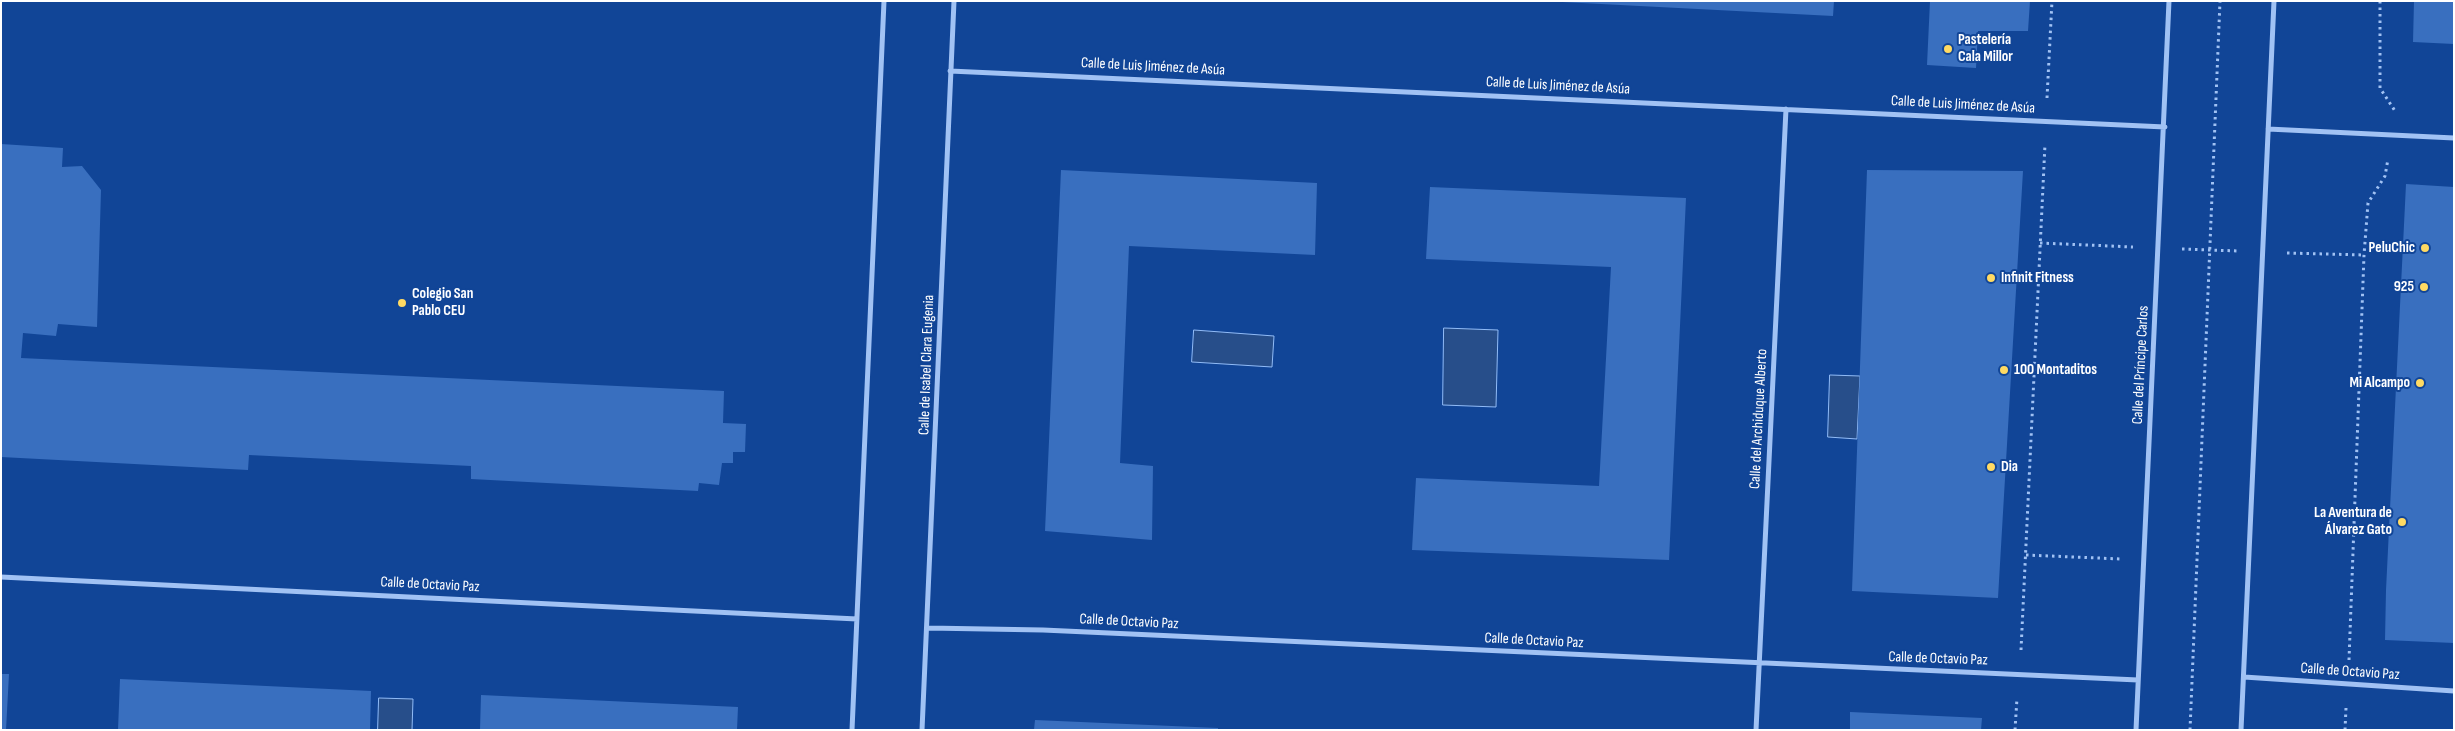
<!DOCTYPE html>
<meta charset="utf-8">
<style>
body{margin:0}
#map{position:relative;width:2455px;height:731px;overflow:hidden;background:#114597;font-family:"Sofia Sans Condensed",sans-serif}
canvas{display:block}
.frame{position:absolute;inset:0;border:2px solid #fff;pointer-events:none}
</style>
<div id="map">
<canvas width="2455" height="731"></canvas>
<div class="frame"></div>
</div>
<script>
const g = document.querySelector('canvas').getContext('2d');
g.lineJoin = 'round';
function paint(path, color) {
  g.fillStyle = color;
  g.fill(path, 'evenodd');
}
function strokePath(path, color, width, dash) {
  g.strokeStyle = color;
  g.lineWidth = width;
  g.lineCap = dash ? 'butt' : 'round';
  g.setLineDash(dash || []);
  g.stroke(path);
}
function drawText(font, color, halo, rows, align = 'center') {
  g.font = font + ' "Sofia Sans Condensed",sans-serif';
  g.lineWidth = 4;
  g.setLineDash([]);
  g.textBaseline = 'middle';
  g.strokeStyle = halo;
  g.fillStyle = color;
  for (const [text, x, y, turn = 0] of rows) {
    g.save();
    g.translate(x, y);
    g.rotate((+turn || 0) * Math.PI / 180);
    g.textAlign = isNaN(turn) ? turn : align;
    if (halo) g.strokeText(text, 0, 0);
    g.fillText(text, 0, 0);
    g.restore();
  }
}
const water = new Path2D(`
 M1444 328 1498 330 1496 407 1443 405Z
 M1194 330 1274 336 1272 367 1192 362Z
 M1830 375 1860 376 1857 439 1828 437Z
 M379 698 413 699 412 730H378Z`);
paint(water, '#274e8a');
strokePath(water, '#92bcf7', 1);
paint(new Path2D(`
 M1543 1H1834L1833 16Z
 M1930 1H2030L2028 31H1978L1976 68 1927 65Z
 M2414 1H2454V44L2413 42Z
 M1 144 63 148 62 167 82 166 101 190 97 327 58 324 56 336 23 333 21 358 724 391 723 423 746 424 745 452H733V463H722L719 485 699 483 698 491 471 479V466L249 455 248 470 1 457Z
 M1061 170 1317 183 1315 255 1129 246 1120 463 1153 466 1152 540 1045 531Z
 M1867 170 2023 171 1998 598 1852 591Z
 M2406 184 2454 187V643L2385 640 2386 590Z
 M1430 187 1686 198 1669 560 1412 550 1416 478 1599 486 1611 267 1426 259Z
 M1 674H9L6 730H1Z
 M120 679 371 691 370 730H118Z
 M481 695 738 707 737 730H480Z
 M1850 712 1982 718 1981 730H1850Z
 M1035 720 1218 728V730H1034Z`), '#396fbf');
strokePath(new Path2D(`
 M2380 1V88L2395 111
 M2047 98 2052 1
 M2040 243 2133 247
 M2182 249 2238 251
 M2287 253 2364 255
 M2026 555 2121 559
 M2021 650 2045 144
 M2349 660 2364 255 2368 203 2385 176 2388 159
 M2015 730 2017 698
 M2190 730 2220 1
 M2345 730 2346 708`), '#a1c2f4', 3, [2.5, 4]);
strokePath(new Path2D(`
 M950 71 2165 127
 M2268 129 2454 138
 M1 577 857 619
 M928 628 1043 630 2138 680
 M2244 677 2454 691
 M852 730 884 1
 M922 730 954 1
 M1756 730 1786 109
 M2136 730 2169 1
 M2241 730 2274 1`), '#a1c2f4', 5);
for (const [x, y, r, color] of [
 [1948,49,5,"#ffda63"],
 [2425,248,5,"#ffda63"],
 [1991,278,5,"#ffda63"],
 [2424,287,5,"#ffda63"],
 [402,303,5,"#ffda63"],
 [2004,370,5,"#ffda63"],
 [2420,383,5,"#ffda63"],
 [1991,467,5,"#ffda63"],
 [2402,522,5,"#ffda63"]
]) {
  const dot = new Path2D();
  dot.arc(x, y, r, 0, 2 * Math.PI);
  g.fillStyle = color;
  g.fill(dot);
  strokePath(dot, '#114597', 2);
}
drawText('bold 15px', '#fff', '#114597', [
 ["Pastelería",1958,40],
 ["Cala Millor",1958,57],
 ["PeluChic",2415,248,"right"],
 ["Infinit Fitness",2001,278],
 ["925",2414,287,"right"],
 ["Colegio San",412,294],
 ["Pablo CEU",412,311],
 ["100 Montaditos",2014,370],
 ["Mi Alcampo",2410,383,"right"],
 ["Dia",2001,467],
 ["La Aventura de",2392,513,"right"],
 ["Álvarez Gato",2392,530,"right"]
], 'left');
drawText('15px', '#fff', '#114597', [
 ["Calle de Luis Jiménez de Asúa",1153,67,3],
 ["Calle de Luis Jiménez de Asúa",1558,86,3],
 ["Calle de Luis Jiménez de Asúa",1963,105,3],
 ["Calle de Isabel Clara Eugenia",927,365,-88],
 ["Calle del Príncipe Carlos",2141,365,-87],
 ["Calle del Archiduque Alberto",1759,419,-87],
 ["Calle de Octavio Paz",430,585,3],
 ["Calle de Octavio Paz",1129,622,3],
 ["Calle de Octavio Paz",1534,641,3],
 ["Calle de Octavio Paz",1938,659,2],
 ["Calle de Octavio Paz",2350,672,4]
]);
</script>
